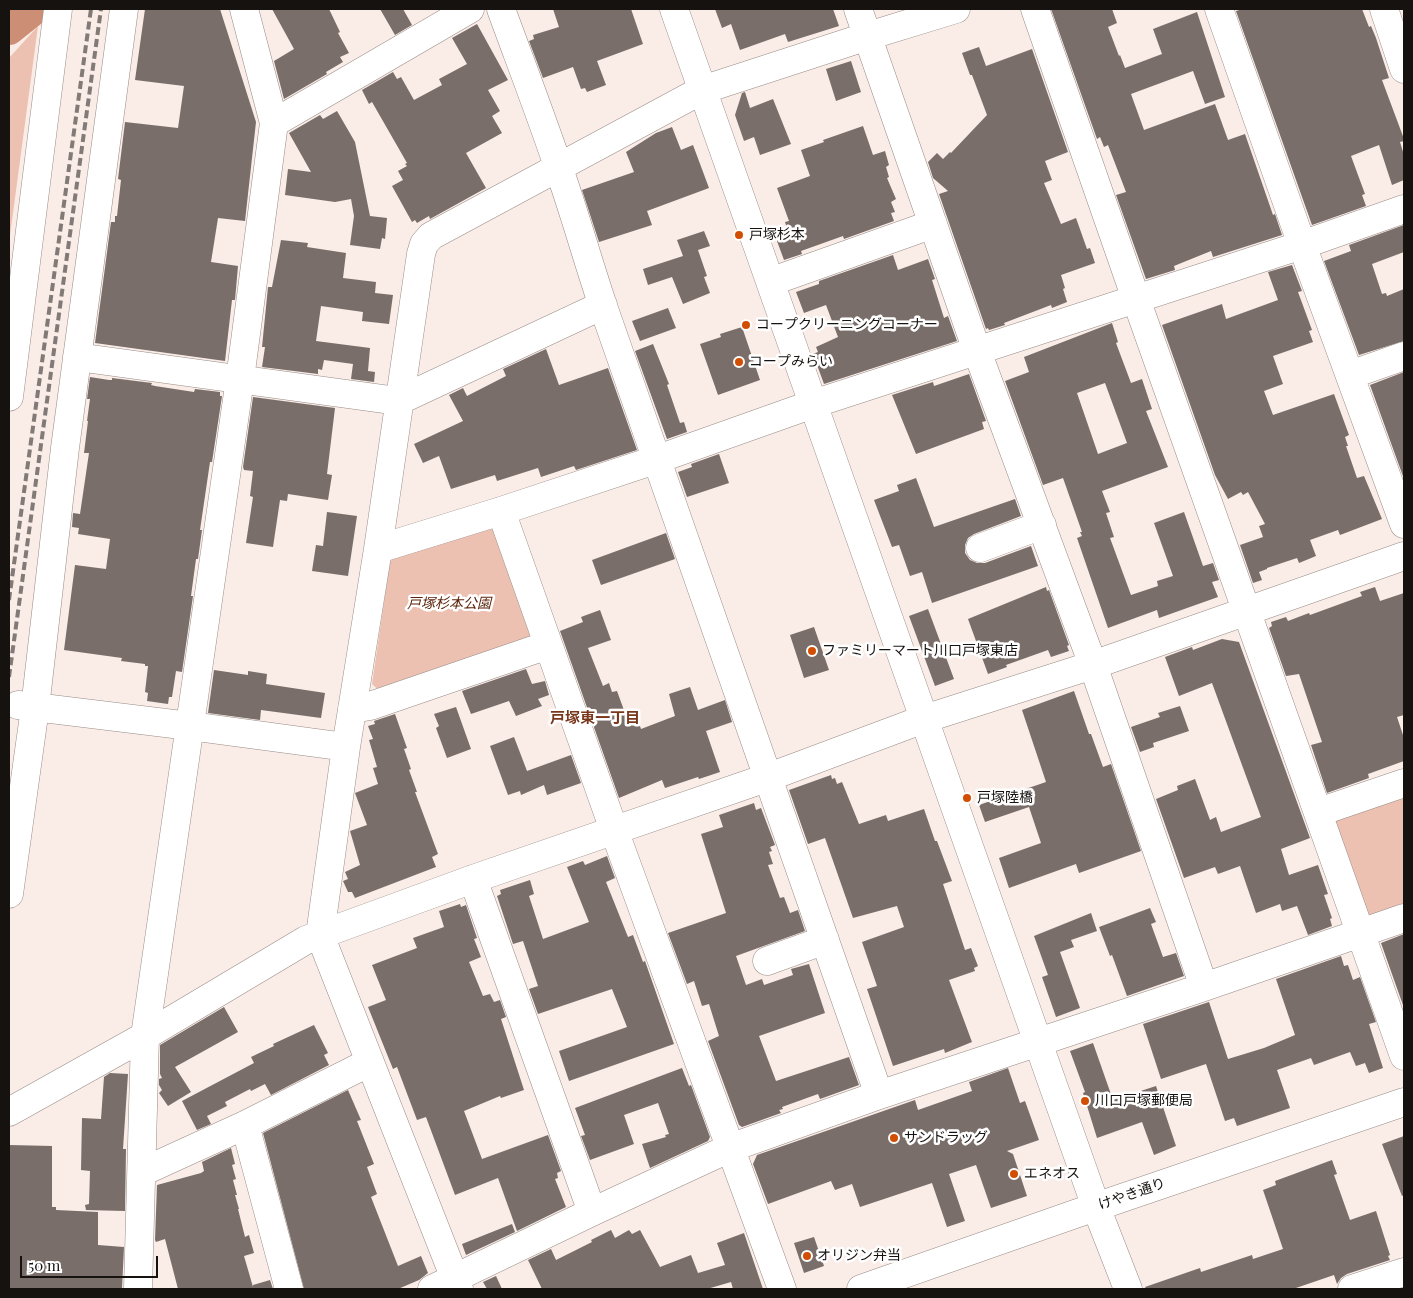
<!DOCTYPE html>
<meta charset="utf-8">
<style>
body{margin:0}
#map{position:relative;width:1413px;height:1298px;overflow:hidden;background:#faece7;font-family:"Playfair Display",serif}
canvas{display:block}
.frame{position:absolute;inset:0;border:10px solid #161210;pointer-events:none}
.scale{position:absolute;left:20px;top:1256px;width:138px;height:22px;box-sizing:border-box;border:2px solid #161210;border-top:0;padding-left:6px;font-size:15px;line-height:18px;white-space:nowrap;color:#161210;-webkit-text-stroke:4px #fff;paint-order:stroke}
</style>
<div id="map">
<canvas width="1413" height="1298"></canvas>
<div class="frame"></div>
<div class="scale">50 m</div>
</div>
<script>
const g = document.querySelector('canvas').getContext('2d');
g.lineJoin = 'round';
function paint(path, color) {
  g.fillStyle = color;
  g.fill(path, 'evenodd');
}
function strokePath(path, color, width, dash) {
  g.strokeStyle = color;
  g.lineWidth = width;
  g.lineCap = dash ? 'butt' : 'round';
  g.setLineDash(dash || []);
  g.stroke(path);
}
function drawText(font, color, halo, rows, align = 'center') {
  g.font = font + ' "Playfair Display","Noto Sans JP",serif';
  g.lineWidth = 5;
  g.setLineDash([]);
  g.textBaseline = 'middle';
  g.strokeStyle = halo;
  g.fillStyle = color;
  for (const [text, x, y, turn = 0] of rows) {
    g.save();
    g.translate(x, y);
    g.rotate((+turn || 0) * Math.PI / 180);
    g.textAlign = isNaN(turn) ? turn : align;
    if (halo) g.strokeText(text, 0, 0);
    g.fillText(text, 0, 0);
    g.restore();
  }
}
paint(new Path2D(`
 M38 26 9 243V58Z
 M487 524 499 529 536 631 529 644 383 694 372 684 390 562 396 554Z
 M1404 789V909L1377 918 1362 916 1333 814Z`), '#ecc1b1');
strokePath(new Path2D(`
 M9 29 34 9`), '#cd8e76', 32);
paint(new Path2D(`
 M145 9H220L256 122 245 221 218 218 211 262 238 266 235 300H232L225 361 95 343 111 222H115V216H117L121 180 118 179 125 122 178 128 184 86 135 80Z
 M272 9H329L340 32 338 33 349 53 340 57 343 62 326 72 327 74 284 99 274 61 294 49Z
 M380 9H403L412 25 395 35Z
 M553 9H631L643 44 597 61 606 85 587 92 585 88 581 89 573 67 543 78 529 41 534 39 533 35 559 27Z
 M715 9H833L839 26 788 42 785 34 740 50 731 24 722 28Z
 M1051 9H1112L1117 23 1108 27 1119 56 1120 55 1125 68 1162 54 1153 29 1197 12 1225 97 1205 104 1193 71 1131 94 1144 130 1215 104 1228 140 1245 134 1273 215 1275 214 1282 235 1213 257 1211 251 1174 266 1175 270 1146 279 1116 195 1126 192 1108 145 1104 147 1100 137 1097 139Z
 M1243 9H1362L1369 27 1371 26 1376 38 1389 78 1382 80 1404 139V141L1400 142 1404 155V180L1392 185 1379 145 1351 156 1365 194 1362 195 1366 206 1312 225 1236 11Z
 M477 24 508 80 488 90 500 111 492 116 502 133 466 153 486 188 430 219 429 216 417 223 415 220 412 222 392 186 403 180 398 171 407 166 405 164 407 163 372 102 369 104 362 90 393 72 397 79 401 77 414 100 442 85 439 79 467 64 452 38Z
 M979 47 986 66 1032 49 1068 152 1045 161 1052 180 1044 183 1061 224 1076 218 1087 249 1090 248 1095 263 1061 275 1065 288 1063 289 1067 302 1052 308 1051 305 1004 323 1005 325 989 330 988 328 986 329 939 194 948 191 933 178 928 162 937 153 943 159 950 152 951 153 987 115 972 75H970L962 53Z
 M851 61 861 92 836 101 826 69Z
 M745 92 750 108 773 99 791 144 760 155 754 137 744 141 735 115 742 93Z
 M337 111 355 142 370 216 387 218 385 239 382 238 380 249 350 245 354 216 351 199 335 202 285 195 288 169 311 172 289 133 320 115 323 119Z
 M863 126 873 155 885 151 889 165 886 167 889 177 887 178 896 199 891 202 895 212 891 213 894 221 844 239 843 236 801 251 802 254 784 260 774 233 787 228 785 222 789 221 777 188 810 176 801 150 824 142 823 140Z
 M672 127 681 150 693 145 709 188 647 211 652 225 599 242 582 190 634 172 626 152 656 133Z
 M1404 225V252L1372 264 1382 294 1386 293 1387 296 1404 289V341L1359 355 1324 261 1351 251 1349 245Z
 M704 231 710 246 698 250 707 276 704 277 710 293 683 304 672 277 648 285 643 269 683 256 677 240Z
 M281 240 308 243 307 247 346 253 343 278 376 282 375 293 393 295 389 324 362 321 363 312 321 306 316 341 370 348 368 371 375 372 374 382 351 379 353 364 324 360 322 370 318 369V374L262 367 265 347H262L268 287H272Z
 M893 255 898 270 928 259 935 279 932 280 944 318 948 316 957 341 824 384 813 354 818 352 816 347 838 337 826 305 804 313 796 292 819 284V281Z
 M1292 265 1302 291 1298 292 1312 330 1309 331 1313 342 1273 356 1283 384 1264 391 1273 415 1334 394 1349 435 1345 437 1348 446H1346L1357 478 1364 476 1382 519 1340 535 1338 530 1310 540 1316 556 1299 563 1297 558 1267 568V569L1259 572 1262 580 1253 583 1240 545 1263 537 1259 526 1265 524 1248 492 1243 495 1241 492 1228 499 1215 475 1162 325 1222 304 1226 319 1278 300 1268 272Z
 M668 308 676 328 640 341 632 321Z
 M1112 323 1118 342 1116 343 1131 383 1142 379 1152 409 1146 411 1168 467 1102 491 1110 512 1106 513 1114 537 1110 538 1131 595 1158 586 1157 581 1173 576 1154 523 1184 512 1203 566 1213 563 1219 580 1212 582 1218 597 1159 618 1157 610 1108 628 1077 538 1082 536 1080 532H1082L1063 478 1043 485 1005 381 1029 372 1024 357ZM1105 383 1127 443 1098 454 1077 393Z
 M742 327 760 380 718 395 700 344 721 337 720 334Z
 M653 344 669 384 667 385 680 423 684 422 687 432 667 439 635 351Z
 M546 349 559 385 608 368 637 450 576 470 574 466 541 477 538 468 497 481 495 475 451 489 439 456 423 463 414 444 463 421 449 395 463 388 467 396 506 376 503 369Z
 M1404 372V479L1370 385Z
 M969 374 986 421 982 422 984 429 916 454 892 395 933 382 934 386Z
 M90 377 109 380H112V378L152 383 151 385 155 386 194 392 195 389 220 392V396H222L212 462H210L200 530H202L198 559H196L191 596H193L182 672 176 671 172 697H169L168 704 147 701 148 693 145 692 148 666H145V664L121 661 122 658 64 650 75 565 106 569 110 539 78 534 79 528 72 527 73 513 80 514 89 453H84L88 421H87L90 399H87Z
 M253 397 335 408 327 474 332 475 328 500 288 494 287 501 280 500 273 547 246 543 253 497 250 496 253 471 244 470 243 467Z
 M719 454 729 483 687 497 678 472 692 467 691 464Z
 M916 478 934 527 1015 499 1021 516 974 534 968 538 965 545V553L970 560 977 563H985L1031 546 1038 566 932 603 922 572 910 576 899 545 892 547 874 500 899 491 897 485Z
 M327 512 357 516 348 576 312 571 316 545 323 546Z
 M666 533 675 559 601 585 592 560Z
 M1046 587 1047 591 1049 590 1069 645 1067 646 1069 651 1051 657 1048 650 1006 665 1007 667 988 674 968 619Z
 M1375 587 1380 601 1404 593V715L1397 717 1404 738V761L1368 774 1369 778 1327 793 1311 745 1322 742 1299 674 1286 676 1269 628 1272 626 1271 622 1286 617 1288 621 1309 613 1310 615 1362 596 1360 592Z
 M928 609 954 679 935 686 909 616Z
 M600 610 611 640 588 648 603 686 609 683 612 692 617 691 625 713 634 709 641 729 675 716 669 694 690 687 698 710 725 700 732 722 706 731 720 772 699 779 698 777 665 788 662 780 619 798 560 631 583 622 581 617Z
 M814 627 829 670 804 678 790 635Z
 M1222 639 1239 642 1310 838 1281 849 1289 875 1318 865 1328 894 1324 895 1332 918 1330 919 1332 926 1308 935 1297 906 1282 911 1280 904 1256 913 1240 866 1218 874 1215 867 1184 878 1156 799 1178 790 1177 786 1195 779 1210 820 1216 817 1221 832 1261 817 1212 683 1179 696 1165 657 1192 647 1193 650Z
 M526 669 532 684 545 681 549 695 538 699 542 706 516 716 509 701 471 714 462 691Z
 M214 670 248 675V671L267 674 266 684 325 693 321 718 261 710 260 720 208 713Z
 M1074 691 1089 734H1091L1103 767 1111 764 1141 851 1079 873 1076 864 1009 888 999 858 1041 843 1029 807 985 822 979 805 1046 782 1022 710Z
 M1180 706 1189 731 1153 743 1154 747 1140 752 1131 727 1160 717 1158 713Z
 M456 707 471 749 447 758 436 728 439 726 434 714Z
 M395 714 407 748 404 749 411 769 409 770 417 792H415L438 854 432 857 436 867 355 898 352 892H348L343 881 348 879 345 872 360 865 350 831 367 825 355 793 378 784 373 768 377 767 369 740 373 739 368 726 375 724 374 721Z
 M514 737 527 771 571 755 581 783 547 795 544 785 521 795 520 791 508 795 490 746Z
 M831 775 832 779 835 778 837 784 842 782 859 824 886 815 888 821 924 809 935 841H937L952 881 943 884 965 950 971 948 978 966 974 968 975 971 949 980 972 1042 945 1053 944 1049 893 1066 867 989 877 986 862 942 904 927 897 906 853 918 825 838 808 844 789 790Z
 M754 803 756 810 761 808 775 845 770 847 772 851 769 852 773 864 768 865 780 898 784 897 790 913 798 910 805 931 736 956 746 985 762 979 764 985 793 975 791 969 809 964 825 1013 759 1036 776 1081 849 1057 859 1085 820 1099 818 1094 782 1107 783 1109 779 1110 781 1113 742 1127 739 1125 708 1041 719 1036 709 1004 702 1006 694 981 687 984 668 933 726 913 701 834 723 827 719 815Z
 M607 856 615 878 606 882 628 937 633 935 643 962 645 961 674 1044 569 1081 559 1051 627 1027 612 989 538 1014 529 989 538 986 523 941 513 944 497 896 501 894 500 890 530 880 534 894 529 896 543 939 589 922 567 867 583 861 585 865Z
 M460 904 461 907 466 905 477 938 474 939 481 957 469 962 483 996 490 994 494 1002 500 1000 506 1017 501 1019 524 1090 501 1098 500 1096 464 1111 482 1159 548 1135 561 1171 557 1173 558 1178 555 1179 566 1207 517 1231 498 1178 455 1195 426 1117 417 1120 397 1067 393 1069 368 1007 386 1000 372 965 417 948 413 938 444 927 439 911Z
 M1150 908 1156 922 1151 924 1163 957 1176 953 1184 976 1127 996 1112 955 1110 956 1099 927Z
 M1091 913 1097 931 1071 940 1074 947 1060 952 1080 1008 1056 1017 1042 977 1048 975 1034 936Z
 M1404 934V1008L1381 943Z
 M1341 956 1344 966 1348 965 1353 980 1360 977 1376 1022 1369 1024 1383 1068 1369 1073 1365 1063 1356 1066 1350 1052 1314 1065 1311 1058 1277 1070 1290 1108 1237 1126 1234 1118 1225 1121 1206 1064 1161 1079 1143 1024 1209 1002 1228 1059 1264 1048 1295 1035 1276 979Z
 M224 1007 238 1032 175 1067 191 1092 168 1106 159 1093 162 1090 159 1085V1079L162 1078 160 1074V1045Z
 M314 1025 328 1053 324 1055 329 1065 271 1095 265 1084 251 1091 250 1089 225 1102 227 1106 207 1116 211 1124 197 1130 182 1101 254 1063 251 1057 274 1046 273 1044Z
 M1093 1043 1113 1100 1156 1086 1176 1146 1154 1155 1142 1122 1097 1138 1083 1093 1085 1092 1070 1051Z
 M682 1068 689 1086 691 1085 710 1137 708 1141 650 1168 642 1144 666 1137 665 1135 669 1134 658 1103 624 1115 634 1144 590 1160 581 1136 585 1135 575 1108Z
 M1008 1068 1020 1103 1025 1101 1039 1140 1007 1151 1013 1154 1027 1196 991 1208 976 1165 949 1174 965 1221 947 1227 932 1183 860 1207 852 1184 835 1190 831 1181 768 1204 753 1164 757 1155 915 1100 918 1110 972 1091 969 1082Z
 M110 1073 128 1074 123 1149H126L125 1211 86 1210 85 1205 89 1204 90 1171 81 1170 82 1118 101 1119 104 1077Z
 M348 1090 361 1120 357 1121 374 1164 367 1167 377 1194 371 1197 398 1266 421 1256 428 1273 419 1280 398 1289H304L263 1133Z
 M1404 1136V1195L1402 1196 1382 1144Z
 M9 1145 52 1146V1207H56V1210L98 1212V1245L124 1247 122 1289H9Z
 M231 1148 235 1164 232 1165 236 1179 233 1180 237 1195H235L239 1209H238L245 1237 249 1235 254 1253 244 1256 253 1287V1285L270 1280 273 1289H178L165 1239 156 1242 155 1240 157 1185 201 1173 204 1171 202 1162Z
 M1332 1160 1337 1174 1334 1175 1350 1220 1376 1211 1390 1255 1388 1256 1390 1260 1347 1274 1341 1278 1337 1284 1334 1275 1293 1289H1146L1145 1287 1200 1268 1201 1272 1252 1255 1253 1259 1283 1249 1263 1190 1276 1185 1275 1181Z
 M512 1224 515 1232 466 1255 462 1244Z
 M611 1230 615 1238 629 1230 632 1234 640 1230 660 1267 691 1255 698 1273 725 1265 717 1243 744 1233 763 1289H733L731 1282 707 1289H542L528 1260 551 1249 556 1260 592 1242 591 1240Z
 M814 1237 824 1266 804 1273 794 1243Z
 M496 1276 502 1289H487L483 1282Z`), '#796e69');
const minor = new Path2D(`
 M501 9C520 61 540 113 558 166 575 214 588 262 604 309 696 571 788 833 879 1095
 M674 9 1096 1207 1128 1289
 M858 9 977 351 1093 665 1204 987
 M1035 9 1136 299 1404 1056
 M1219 9 1302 245 1404 524
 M1384 9 1404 69
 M274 123 470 9
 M770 282 933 224
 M77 357 398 401 603 305
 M1350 375 1404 356
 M9 397 58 9
 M501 511 614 830 782 1289
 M980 548 1042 525
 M378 549 501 511 658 459 813 404 1302 245 1404 209
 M18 705 190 726 346 747
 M352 709 370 706 548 645
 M1319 812 1404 783
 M473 879 592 1212
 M9 894 35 708 65 448 124 9
 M767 961 825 940
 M9 1112 145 1036 306 940 473 879 769 777 924 719 1093 665 1404 556
 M245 1125 289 1289
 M142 1172 245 1125 370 1062
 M138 1289 145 1036 240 379 274 123 244 9
 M432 1289 592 1212 730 1148 879 1095 1204 987 1404 918
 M459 1289 320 935 346 747 378 549 421 254 424 244 431 236 702 90 868 36 956 9
 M861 1289 1075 1214 1404 1102
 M1352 1289 1404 1272`);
strokePath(minor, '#988c87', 29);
strokePath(minor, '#fff', 28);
strokePath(new Path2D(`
 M9 600 91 9
 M9 677 101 9`), '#827a76', 4, [8, 4]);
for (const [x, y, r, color] of [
 [739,235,5,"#d24e02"],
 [746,325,5,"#d24e02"],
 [739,362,5,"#d24e02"],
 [812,651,5,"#d24e02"],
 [967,798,5,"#d24e02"],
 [1085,1101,5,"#d24e02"],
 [894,1138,5,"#d24e02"],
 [1014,1174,5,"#d24e02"],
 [807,1256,5,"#d24e02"]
]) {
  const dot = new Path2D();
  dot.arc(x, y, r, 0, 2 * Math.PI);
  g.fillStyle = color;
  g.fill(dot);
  strokePath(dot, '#fff', 2);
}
drawText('14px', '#161210', '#fff', [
 ["戸塚杉本",749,235],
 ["コープクリーニングコーナー",756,325],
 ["コープみらい",749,362],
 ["ファミリーマート川口戸塚東店",822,651],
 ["戸塚陸橋",977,798],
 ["川口戸塚郵便局",1095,1101],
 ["サンドラッグ",904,1138],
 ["エネオス",1024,1174],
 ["オリジン弁当",817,1256]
], 'left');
drawText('italic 14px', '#5b2208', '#fff', [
 ["戸塚杉本公園",449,604]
]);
drawText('14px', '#161210', '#fff', [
 ["けやき通り",1132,1194,-19]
]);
drawText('bold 15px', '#7a381d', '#fff', [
 ["戸塚東一丁目",595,718]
]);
</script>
